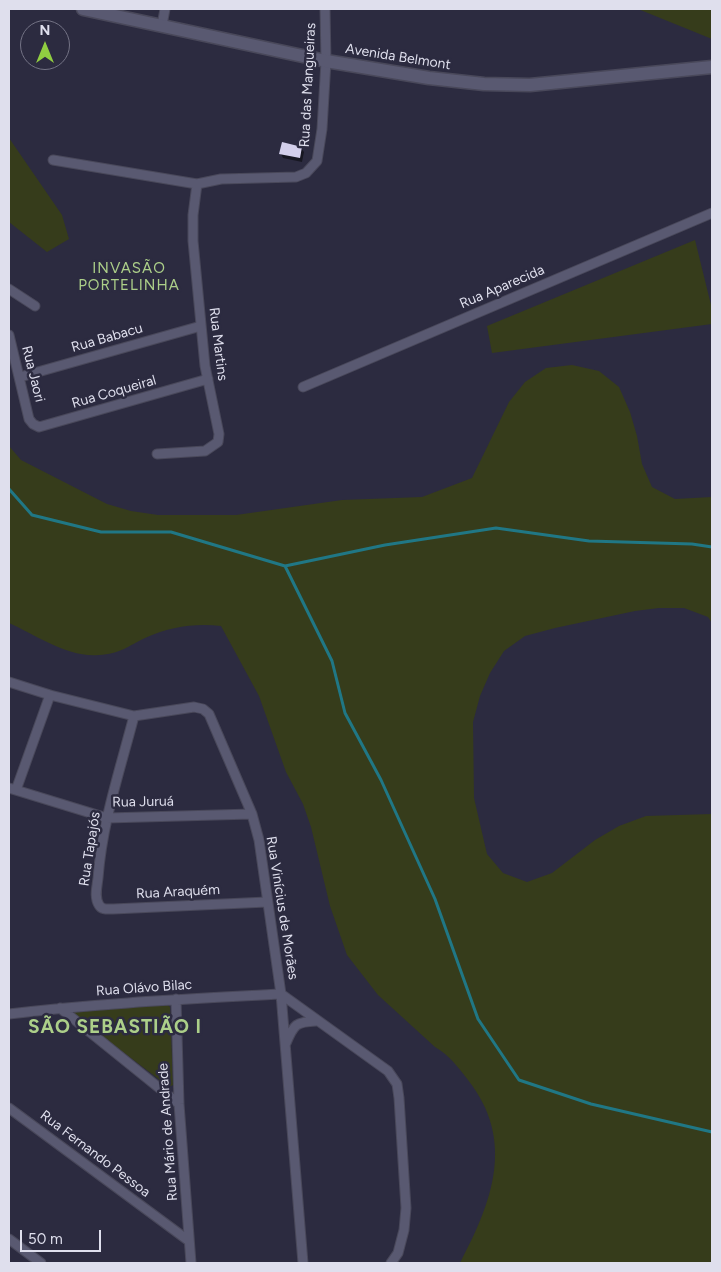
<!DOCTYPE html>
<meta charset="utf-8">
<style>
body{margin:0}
#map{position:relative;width:721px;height:1272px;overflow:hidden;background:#2c2b40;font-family:Figtree,sans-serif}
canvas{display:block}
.frame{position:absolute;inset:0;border:10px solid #dfdfed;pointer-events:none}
.north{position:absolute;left:20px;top:20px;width:50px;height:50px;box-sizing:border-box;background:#2c2b40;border:1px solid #747385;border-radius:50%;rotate:0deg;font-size:14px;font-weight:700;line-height:20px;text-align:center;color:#dfdfed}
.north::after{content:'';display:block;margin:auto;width:18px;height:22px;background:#90cd41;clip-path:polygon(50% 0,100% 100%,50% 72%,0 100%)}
.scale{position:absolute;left:20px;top:1230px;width:81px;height:22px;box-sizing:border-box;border:2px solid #dfdfed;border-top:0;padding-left:6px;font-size:15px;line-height:18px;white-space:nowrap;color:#dfdfed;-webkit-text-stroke:4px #2c2b40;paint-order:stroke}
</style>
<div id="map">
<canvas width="721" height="1272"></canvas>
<div class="frame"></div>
<div class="north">N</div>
<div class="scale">50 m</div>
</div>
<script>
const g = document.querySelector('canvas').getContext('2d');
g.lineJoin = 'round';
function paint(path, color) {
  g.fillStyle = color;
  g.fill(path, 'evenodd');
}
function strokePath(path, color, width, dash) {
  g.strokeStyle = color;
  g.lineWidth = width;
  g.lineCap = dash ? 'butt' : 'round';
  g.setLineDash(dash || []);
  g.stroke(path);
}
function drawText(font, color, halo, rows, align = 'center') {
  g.font = font + ' Figtree,sans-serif';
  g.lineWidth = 5;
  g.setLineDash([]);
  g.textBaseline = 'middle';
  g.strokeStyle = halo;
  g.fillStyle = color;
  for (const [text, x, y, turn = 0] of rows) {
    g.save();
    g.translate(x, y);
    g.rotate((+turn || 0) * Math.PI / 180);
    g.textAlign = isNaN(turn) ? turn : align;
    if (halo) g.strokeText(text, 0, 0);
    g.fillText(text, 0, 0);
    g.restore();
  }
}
paint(new Path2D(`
 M638 9H712V39Z
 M9 138 62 215 69 239 47 252 9 222Z
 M695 240 712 309V324L492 353 487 326Z
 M572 365 599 371 619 387 630 412 637 436 642 464 652 487 675 499 712 497V623L708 617 684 608H659L635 611 555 628 525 636 504 651 490 673 480 696 473 722 474 798 487 854 503 873 527 882 552 873 595 840 619 826 646 816 712 814V1263H460C492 1202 516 1141 468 1080 459 1068 449 1055 435 1047L378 995 347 955 330 906 311 827 303 804 286 772 259 696 221 626C195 623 169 627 145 638 128 646 120 654 99 655 68 658 36 635 9 623V446L21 460 107 504 131 511 158 515H236L342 500 422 497 472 478 509 402 525 382 546 368Z
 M165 1003 170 1007 173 1085 169 1087 73 1014 75 1010Z`), '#363c1b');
paint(new Path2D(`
 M301 148 304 152 302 162 283 158 281 154Z`), '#0007');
strokePath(new Path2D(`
 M9 489 32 515 101 532H171L285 566 385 545 496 528 589 541 692 544 712 547
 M285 566 332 661 345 713 381 780 435 899 478 1019 519 1080 591 1104 712 1132`), '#207785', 3);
paint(new Path2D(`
 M282 142 302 147 300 158 279 154Z`), '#d3cfeb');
const street = new Path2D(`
 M162 25 165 9
 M53 160 197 184 221 179 296 177 306 173 317 161 322 129 326 61 325 9
 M9 289 35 306
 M9 335 29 419 33 424 39 427 208 379
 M20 377 201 326
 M303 387 712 213
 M157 454 205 451 218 442 219 434 205 366 193 241V215L197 184
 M9 682 50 695 134 716 194 707 203 709 209 714 252 814 259 840 281 994 303 1263
 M134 716C120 770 102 823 98 878 97 887 94 897 99 905 102 910 107 909 113 909L267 902
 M9 788 107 818 252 814
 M16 790 50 695
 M281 994 388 1071 397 1084 399 1098 406 1208 404 1230 398 1253 391 1263
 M176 999 179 1104 191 1263
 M60 1008 179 1104
 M9 1014C99 1003 190 999 281 994
 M286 1043C294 1024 296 1022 316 1021
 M9 1108 189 1241
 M9 1239 41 1263`);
const secondary = new Path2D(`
 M83 9 326 61 429 78 484 84 530 85 712 67`);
strokePath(street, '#49485a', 11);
strokePath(secondary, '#49485a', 15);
strokePath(street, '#595971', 9);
strokePath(secondary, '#595971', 12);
drawText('14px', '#dfdfed', '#2c2b40', [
 ["Avenida Belmont",398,57,9],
 ["Rua das Mangueiras",308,85,-87],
 ["Rua Aparecida",502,287,-23],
 ["Rua Babacu",107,338,-16],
 ["Rua Martins",218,344,83],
 ["Rua Jaori",33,374,76],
 ["Rua Coqueiral",114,392,-16],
 ["Rua Juruá",143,802,-1],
 ["Rua Tapajós",90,849,-81],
 ["Rua Araquém",178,892,-3],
 ["Rua Vinícius de Morães",282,908,81],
 ["Rua Olávo Bilac",144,988,-4],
 ["Rua Mário de Andrade",168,1132,-94],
 ["Rua Fernando Pessoa",95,1154,37]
]);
g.letterSpacing = '1px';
drawText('15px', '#accf89', '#2c2b40', [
 ["INVASÃO",129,269],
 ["PORTELINHA",129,286]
]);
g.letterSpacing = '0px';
g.letterSpacing = '1px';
drawText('bold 19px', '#accf89', '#2c2b40', [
 ["SÃO SEBASTIÃO I",115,1027]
]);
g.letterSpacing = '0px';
</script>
